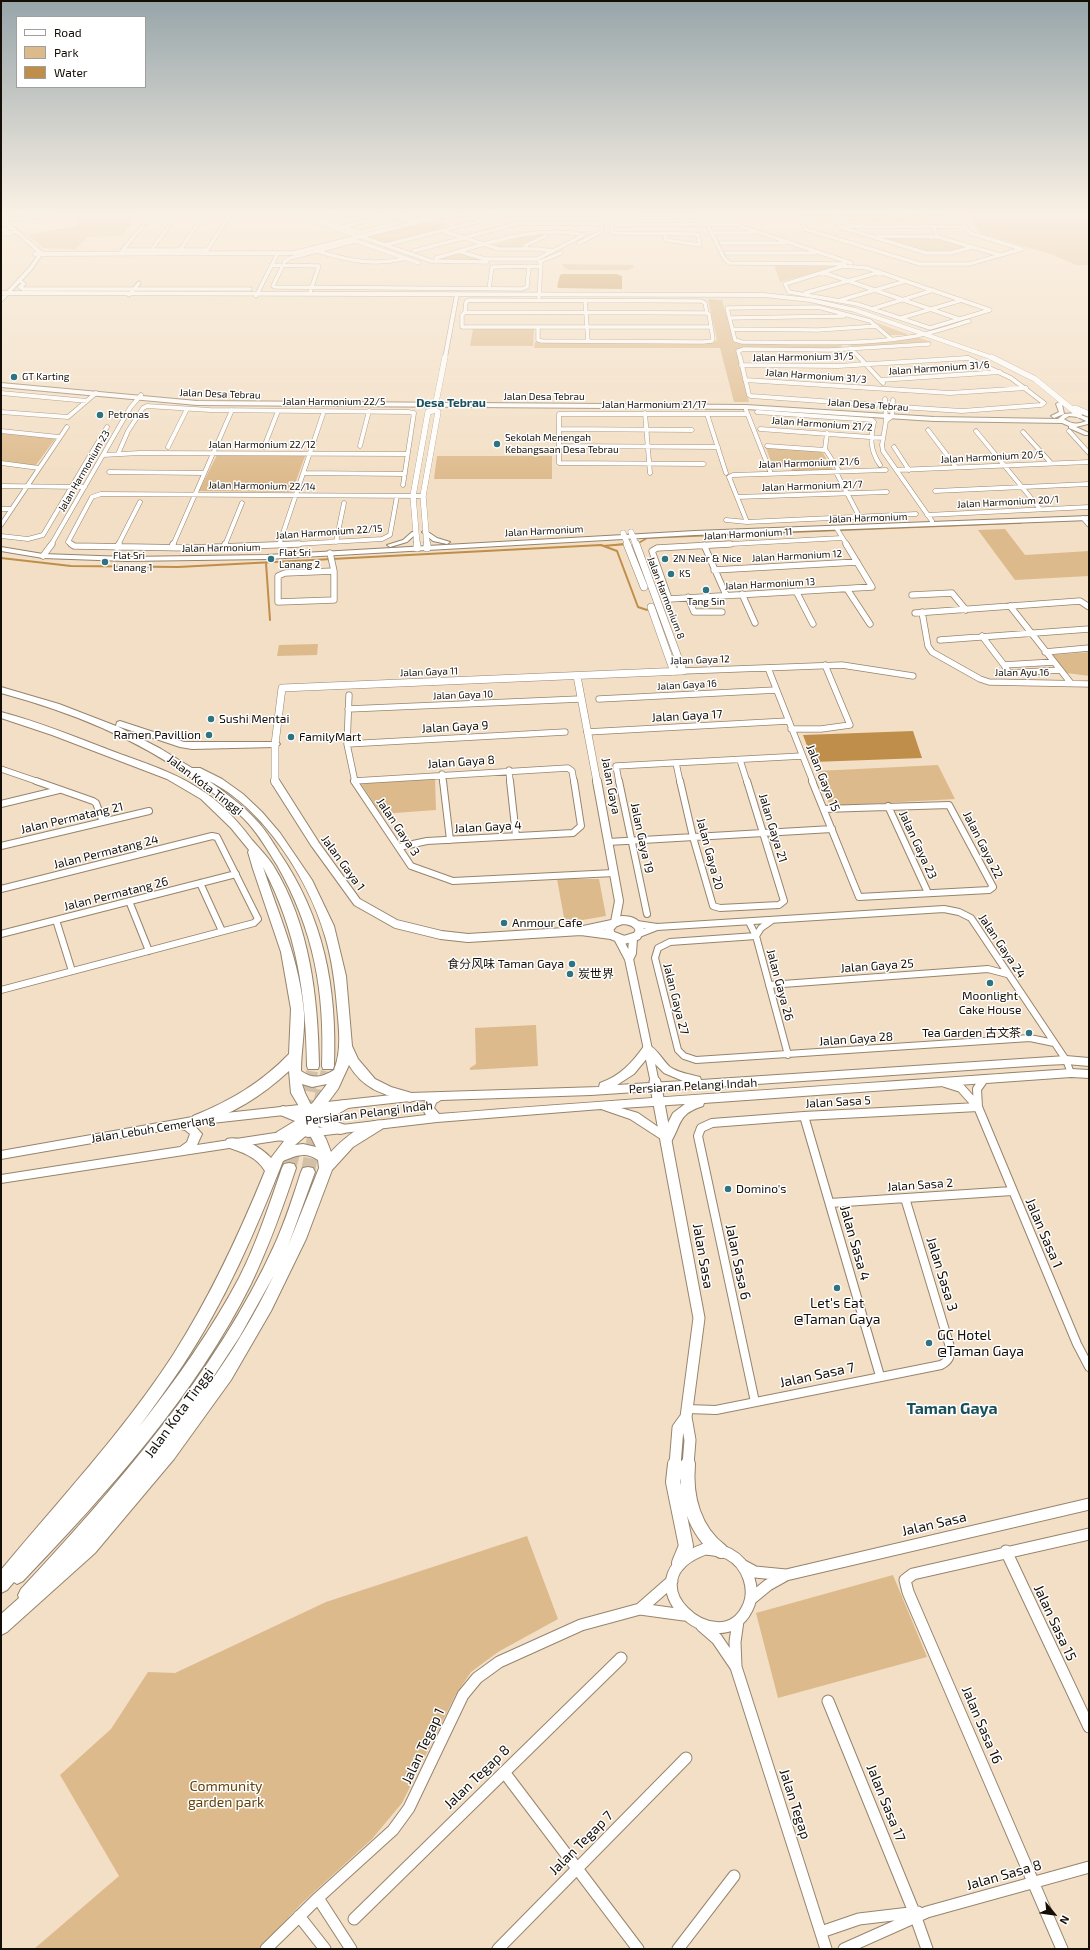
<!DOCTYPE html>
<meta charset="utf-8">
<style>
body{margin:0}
#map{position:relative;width:1090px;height:1950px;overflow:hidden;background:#f3dfc5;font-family:"Exo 2",sans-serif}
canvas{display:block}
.frame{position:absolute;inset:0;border:2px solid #150e06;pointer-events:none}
.legend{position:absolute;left:16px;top:16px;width:130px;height:72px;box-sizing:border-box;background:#fff;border:1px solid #a19f9b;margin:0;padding:5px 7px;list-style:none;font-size:12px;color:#150e06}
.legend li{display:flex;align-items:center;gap:8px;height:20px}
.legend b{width:20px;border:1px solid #a19f9b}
.north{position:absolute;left:1034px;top:1894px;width:40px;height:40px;-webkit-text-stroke:3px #fff;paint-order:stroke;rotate:119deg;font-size:11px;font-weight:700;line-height:16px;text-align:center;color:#150e06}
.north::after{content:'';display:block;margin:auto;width:14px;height:18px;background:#150e06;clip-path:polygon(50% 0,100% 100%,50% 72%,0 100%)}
</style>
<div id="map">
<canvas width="1090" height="1950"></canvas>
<div class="frame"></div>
<ul class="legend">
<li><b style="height:5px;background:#fff"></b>Road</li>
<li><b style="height:11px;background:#ddba8c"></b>Park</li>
<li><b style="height:11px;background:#bf8e4a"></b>Water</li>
</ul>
<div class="north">N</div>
</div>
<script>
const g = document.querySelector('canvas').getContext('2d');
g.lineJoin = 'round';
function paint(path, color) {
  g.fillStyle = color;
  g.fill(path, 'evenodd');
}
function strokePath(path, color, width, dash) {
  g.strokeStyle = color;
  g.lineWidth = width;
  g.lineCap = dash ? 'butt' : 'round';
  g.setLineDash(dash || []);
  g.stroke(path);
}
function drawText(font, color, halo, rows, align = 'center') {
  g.font = font + ' "Exo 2","Noto Sans SC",sans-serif';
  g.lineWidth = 3;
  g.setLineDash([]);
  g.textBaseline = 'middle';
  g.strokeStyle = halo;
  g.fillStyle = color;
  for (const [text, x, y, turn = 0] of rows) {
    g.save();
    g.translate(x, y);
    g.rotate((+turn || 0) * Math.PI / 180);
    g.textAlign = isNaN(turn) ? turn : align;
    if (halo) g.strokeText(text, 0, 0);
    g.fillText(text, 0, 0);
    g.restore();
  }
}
paint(new Path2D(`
 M89 211H140L122 236 88 237 75 249 43 248 28 235 75 226 79 221 66 214Z
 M965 211H1089V265H1076L1053 255 980 233Z
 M432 219 449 224 441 226 446 228 385 244 367 237Z
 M549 233 522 245V247L501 248 492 246 529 234Z
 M874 237 936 238 969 247C929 258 912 248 874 237Z
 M458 253 482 260H433Z
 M562 264 633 265 634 267 628 270H569L564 268Z
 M774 265 840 266 780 282Z
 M708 299 722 300 734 341 838 342 844 348 736 349 749 402H734L720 348H534L535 342 712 343 717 340Z
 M877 323 907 334V335H890Z
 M473 329H534L533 346H470Z
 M919 338 932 342 853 347 848 342Z
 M1 433 52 438 55 439 36 465 29 466 1 461Z
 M766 448 816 450 823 453 833 470 792 472 791 466 773 467Z
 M217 455 305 456 292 492 199 491Z
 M437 456H552V479H434Z
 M1005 529 1025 555 1089 551V576L1015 580 978 530Z
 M318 644 317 655 277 656 279 645Z
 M1089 652V676L1067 673 1051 655Z
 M938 765 955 799 830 806 817 771Z
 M435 778 436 810 381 814 360 782Z
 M557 879H599L606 916 565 923Z
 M536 1025 538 1066 470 1070V1068L476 1064 475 1028Z
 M527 1536 558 1619 498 1652 471 1672 455 1696 402 1803 372 1839 301 1904 259 1949H34L119 1876 60 1775 111 1729 148 1672 175 1673 326 1602Z
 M893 1575 927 1657 778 1698 756 1613Z`), '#ddba8c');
paint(new Path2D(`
 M562 274H617L622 276V289L559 288 557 287 560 275Z
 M913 731 922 758 813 762 803 735Z`), '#bf8e4a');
strokePath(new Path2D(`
 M637 544 647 538 1021 523
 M614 545 626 544`), '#bf8e4a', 1.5);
strokePath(new Path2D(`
 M603 546 626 544
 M1 558 71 566 178 567 601 545 617 551 638 607 647 610
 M266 563 270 620`), '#bf8e4a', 2);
strokePath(new Path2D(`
 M310 1083 313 1066
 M324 1083 328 1066`), '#d2c0a8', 12, [12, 6]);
strokePath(new Path2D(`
 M320 1104 325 1082
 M305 1113 310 1082
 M289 1168 296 1143
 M308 1172 316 1126`), '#d2c0a8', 14, [14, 8]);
const minorFar5 = new Path2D(`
 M375 211 388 215
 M798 211 805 229 920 264H969L1022 249
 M922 211 926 218
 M955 211 970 233 1022 249
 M598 212 707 213
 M390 215 416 222
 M299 216 321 211
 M800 217 960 218
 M833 217 840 227 926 253H950L973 247
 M416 219 448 211
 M705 220 724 258 729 263 845 264
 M401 222 361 232 342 227 406 211
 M846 226 966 227
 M342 227 322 220 363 211
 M933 227 938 237 1000 255
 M1 230 13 228
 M443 231 499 249H538L553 251
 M715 233H754
 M665 234 666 240 700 245 698 235 695 234 616 233 612 232 611 225 734 224 851 263
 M359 236 431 261 487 262
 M878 236 938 237
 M579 243 602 231V212
 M721 243H785
 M385 245 507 214 593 215
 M526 249V245L546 236
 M123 250H207
 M151 250 181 211
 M180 250 207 211
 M122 251 155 211
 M317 251C349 261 374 266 407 258
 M414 251 520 223 602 224
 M205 253 233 211
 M726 253H815
 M436 258C483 245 535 224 584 235L537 259H485L461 252
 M284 262 290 258 356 241 419 263
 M539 262 561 253
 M271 265 319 266 310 292
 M283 265 273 286 275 287 522 289 527 287 529 266
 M843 266 867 268 990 310 930 328 857 304 789 292 785 284Z
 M822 272 959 319
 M19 280 24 284 20 287 23 289H250
 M489 289 492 267 540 266
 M805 293 880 272
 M129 295 139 283
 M256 296 278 253
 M539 297 541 263
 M469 300 701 301 705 303 707 313 709 314 713 339 712 341 703 342 542 341 538 340V327H462V315L465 312 466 302Z
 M585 300 588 341
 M841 300 906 281
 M872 309 934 290
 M465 312 707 313
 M730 318 844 316
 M901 318 962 300
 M538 327H710
 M733 329 818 330 877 326
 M890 338 870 321 818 307 727 308 735 340 742 342C797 342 855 346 910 337 930 334 949 327 969 321
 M850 348 860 358
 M740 358 738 351 744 349 829 350 929 344
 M964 358H969`);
const minorFar4 = new Path2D(`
 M740 357 749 395 751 396 876 405
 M859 357 883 383
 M741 365 838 366 968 358 1011 378 1044 403 1041 405 962 411 901 407
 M745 380 950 393 1026 388
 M880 380 1000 372
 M1 393 87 401
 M885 399 886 421 882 445 883 451 932 521
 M746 410 770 471
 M1 412 68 417 96 393
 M757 412 872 420 874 422C870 439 870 450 880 465
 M645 413 650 473
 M707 414 726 473
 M886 421 892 416 893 400
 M559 429 692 430
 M760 429 883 438
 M928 430 956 467
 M1 431 59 437
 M976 431 1040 509
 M1069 431 1089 453
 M1023 432 1051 463
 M827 433 825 449 838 469
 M360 446 369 411
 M559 446 718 447
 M767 446 825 450
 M168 447 187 409
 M264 447 278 411
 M894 447 909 470
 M118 454 128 431 143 408 147 406 210 410 408 412 414 413 403 485
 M103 455 140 453 407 454
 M1 463 39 468
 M704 464 559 463V414H747
 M886 470 733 475 729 477 747 522 916 514
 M897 470 1089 462
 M109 472 204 473
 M836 472 859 516
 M304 473 405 474
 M1 486 85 487
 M935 491 1089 484
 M737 497 887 492
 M1 509H12
 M927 515 1089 507
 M1083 518 1089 525
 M726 520 747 522
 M1 525 67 427
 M837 529 847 545
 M1 536 28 539 43 535 107 427
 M336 542 344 503
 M51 545 130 408 141 395
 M73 545 68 542 92 497 101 494 423 496
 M118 545 140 502
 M173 545 232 410
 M225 545 242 503
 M279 545 382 539 390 535 397 496
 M279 545 324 411
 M712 545 842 538`);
const minorFar3 = new Path2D(`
 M71 544 74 546 190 548 299 544
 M730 544 657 548 652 551 669 599 872 587 846 544
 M704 545 726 595
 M172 547 173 544
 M224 547 225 544
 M117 548 119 544
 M330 553 334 571
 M43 556 52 544
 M714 570 857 562
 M334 571V600L278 602V576L285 573Z
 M847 589 870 624
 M796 591 813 624
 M742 594 755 623
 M912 595 952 593 966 610
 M688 597 694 612H722
 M1010 606 1070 682
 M922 612 928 646 932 652 980 679 989 682 1089 684
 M915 613 1080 601 1089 607
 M982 636 1004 665
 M940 640 1089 629
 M1045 652 1089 648
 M1054 662 1004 665 1009 673 1060 670
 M768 668 813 782
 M683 671 842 665 913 676
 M349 695 347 744 355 782
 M599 699 776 690
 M348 709 580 699
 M791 729H821L850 725 825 665
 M587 732 788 721
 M347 744 565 732
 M740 760 747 782
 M676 763 680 782
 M1 769 39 782
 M509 770 510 782
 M442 774 443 782
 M354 781 568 768 572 771 574 782
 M619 782 616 766 802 756`);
const minorFar2 = new Path2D(`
 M36 781 93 801 96 803 103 822
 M354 781 411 866 453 881 614 873
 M443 781 450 840
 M510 781 516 836
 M619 781 647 914
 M680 781 693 837 713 906 720 908 779 905 784 901 747 781
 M812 781 859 897 989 890 993 887 949 805 824 809
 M1 804 59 790
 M888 806 928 893
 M608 842 832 829
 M1 846 149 811
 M399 847 427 841 573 833 581 826 574 781
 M200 883 222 931
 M1 889 212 836 217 837 258 919 254 923 1 990
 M129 901 149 951
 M56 920 72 971
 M749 922 756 936 788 1055
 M637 924 657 927 944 909 959 912 971 918 1066 1060 1071 1073
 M1 934 236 874
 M639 934 657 927
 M756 936 670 942 658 948 655 958 678 1050 684 1056 696 1060 1030 1038 1054 1043
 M756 936 761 928 771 921
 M769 985 988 969 1007 974
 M981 1083 983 1080`);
const minorFar1 = new Path2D(`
 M982 1082 977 1089 978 1107 1077 1344 1089 1367
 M945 1083 961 1088 978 1107
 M804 1116 880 1376
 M830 1203 1012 1191
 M755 1402 698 1136 701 1128 712 1123 804 1116 978 1107
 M687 1409 716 1410 941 1365C949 1361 951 1356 950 1347L905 1198`);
const minor = new Path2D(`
 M705 1549C713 1550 721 1550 729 1554 748 1564 757 1590 747 1609 719 1665 620 1580 705 1549Z
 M1006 1551 1089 1727
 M742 1565 755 1572 786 1575
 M751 1599 768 1585 786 1575 1089 1504
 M640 1609 672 1581
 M702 1626 717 1639 736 1667 826 1949
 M736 1667 735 1642 738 1621
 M828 1701 914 1912 927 1949
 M504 1772 638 1949
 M318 1898 351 1949
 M299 1916 325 1949
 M354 1919 621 1658
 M821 1932 859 1919 918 1912
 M266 1949 318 1898 393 1830 409 1808 463 1695 477 1678 499 1662 581 1625 640 1609 684 1615
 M498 1949 686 1758
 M678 1949 734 1876
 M844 1949 927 1912 1089 1867
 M1062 1949 908 1592 905 1580 913 1574 1089 1534`);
const tertiaryFar5 = new Path2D(`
 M3 211 8 224 41 253
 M283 211 359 236
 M6 220 77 211
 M1 233H13
 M35 254 294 253 462 211
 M1 293 764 295 810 300 855 310 993 358
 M1 300 31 268 41 253
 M445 358 457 294`);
const tertiaryFar4 = new Path2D(`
 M991 357 1035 379 1079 415
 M436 402 445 357
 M1075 408 1089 414
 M631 532 636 545
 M623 533 628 545
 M417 545 413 496 428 412 435 410 438 412 423 496 427 545`);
const tertiaryFar3 = new Path2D(`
 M417 544V548
 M427 544V548
 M627 544 644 587
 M651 607 674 672
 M577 676 597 782
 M275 782V744L282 688 683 671 636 544`);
const tertiaryFar2 = new Path2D(`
 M275 781 315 844 357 902 396 924 441 935 468 938 581 931 611 935
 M597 781 619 901 615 922
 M622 920C630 920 637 922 640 930L637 936 624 940 611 935 609 929 614 923Z
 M584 930 612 924
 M619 940 629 959 655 1083
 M629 959 632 953 633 939`);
const tertiaryFar1 = new Path2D(`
 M655 1082 699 1318 686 1417 678 1428 675 1465
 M686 1417 690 1440 688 1465`);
const tertiary = new Path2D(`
 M675 1464 673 1482 686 1546 679 1563
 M688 1464C685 1497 694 1531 721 1551`);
const secondary = new Path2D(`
 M1 383 197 401 746 405 934 417 1058 419 1064 414 1054 418 1051 416 1059 412 1056 404 1059 402 1062 404 1064 414 1075 413 1089 418 1088 424 1076 427 1089 433V435H1085L1069 428V426L1062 423 934 421 746 409 197 405 1 387ZM1069 416 1078 417 1086 421C1078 425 1071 424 1064 419Z
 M1089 516V520L695 535 267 559 126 561 43 558 1 551V547L43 554 126 557 267 555 695 531Z
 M425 530 437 538 450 542 447 544 433 541 422 532Z
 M412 532 417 533 407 542 390 547 387 545 403 540Z
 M648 1045C657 1048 663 1061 670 1067 679 1073 689 1074 700 1077L701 1080 1066 1056 1089 1058V1066L1066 1064 1044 1065 591 1095 441 1100 436 1103 434 1108 439 1114C649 1097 860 1084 1071 1069L1089 1070V1078L1071 1077 704 1103 703 1106C678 1114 682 1123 671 1142L667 1143 630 1119 601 1109 437 1122 308 1137 304 1136 302 1133 304 1130 308 1129 426 1115 422 1108 426 1100 410 1101 194 1125 202 1134 197 1145 288 1131 292 1132 294 1135 292 1138 288 1139 1 1183V1175L180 1147 187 1142 190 1134 185 1130 178 1128 1 1159V1151L198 1116 410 1093 599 1087 600 1083C620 1076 632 1063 644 1046ZM648 1057 664 1073 683 1081 617 1085 634 1074ZM685 1104 673 1113 664 1131 638 1113 621 1108Z`);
const trunk = new Path2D(`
 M1 687 59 704 116 726 117 722 120 721 184 742H278L280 744 278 746 275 747 192 749 180 747 117 726 161 749 192 768H200L222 779 243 794 262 812 280 833 312 880 334 926 346 976 352 1046 358 1059 375 1079 391 1087 415 1094 417 1097 415 1100 410 1102C383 1094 364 1090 349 1065L338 1089 323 1109C331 1105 341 1098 350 1101L352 1104 350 1107 329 1119 345 1125 347 1129 345 1133 340 1134 318 1126 326 1139 331 1152C340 1142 368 1117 382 1121L384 1125 382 1129 353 1147 332 1170 306 1239 271 1311 231 1380 174 1459 95 1553 7 1632 1 1635V1614L19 1598 18 1595 21 1589C115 1488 216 1373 274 1246 285 1222 293 1197 301 1172L303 1168 308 1167 313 1168 315 1172 288 1246 319 1168 318 1160C305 1151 296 1156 283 1161 255 1232 225 1302 183 1365 169 1386 154 1406 139 1427 176 1380 211 1331 239 1278 257 1243 269 1205 282 1168L284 1164 289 1163 294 1164 296 1168C283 1207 269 1246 251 1284 195 1396 109 1491 23 1581L17 1584 14 1582 7 1590 1 1593V1570C59 1500 123 1432 173 1355 210 1297 239 1235 265 1171 257 1157 242 1152 227 1147L225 1143 227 1139C240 1135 262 1148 271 1158L284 1141 277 1140 275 1136 277 1132 295 1121 278 1114 276 1111 278 1108 283 1106 303 1113 291 1093 289 1071C263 1095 232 1115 198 1125L193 1124 191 1120 193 1116C230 1101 261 1083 289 1054L291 1009 281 952 253 869 248 852 249 850 231 828 201 799 167 779 52 735 1 718V712C39 722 76 737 112 751 141 762 172 771 198 788 220 801 237 820 252 840 259 848 267 856 273 865 310 925 318 997 319 1066L318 1069H308L307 1066C306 994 297 932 263 867 279 916 300 961 304 1013 305 1032 301 1052 301 1071 314 1080 322 1077 334 1070 342 1050 339 1029 337 1007 335 983 332 959 325 936 309 880 263 807 209 781 225 793 243 805 256 820 265 829 272 841 279 852 324 918 337 987 334 1066L333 1069H323L322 1066C325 992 314 930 277 865 268 851 259 835 248 823 233 807 214 793 196 781 136 738 71 712 1 693ZM302 1084 312 1087 327 1084 311 1105 305 1093ZM309 1133 316 1147 303 1144 295 1145ZM274 1275C255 1314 232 1353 206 1388L240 1336Z`);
strokePath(minorFar5, '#96846c', 4.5);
strokePath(minorFar4, '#96846c', 5);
strokePath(minorFar3, '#96846c', 7);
strokePath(minorFar2, '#96846c', 8);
strokePath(minorFar1, '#96846c', 10);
strokePath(minor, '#96846c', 13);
strokePath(tertiaryFar5, '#96846c', 5);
strokePath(tertiaryFar4, '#96846c', 6);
strokePath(tertiaryFar3, '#96846c', 8);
strokePath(tertiaryFar2, '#96846c', 10);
strokePath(tertiaryFar1, '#96846c', 13);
strokePath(tertiary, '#96846c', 16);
strokePath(secondary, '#96846c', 2);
strokePath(trunk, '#96846c', 2);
strokePath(minorFar5, '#fff', 3.5);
strokePath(minorFar4, '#fff', 4);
strokePath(minorFar3, '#fff', 5.5);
strokePath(minorFar2, '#fff', 6);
strokePath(minorFar1, '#fff', 8);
strokePath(minor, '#fff', 11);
strokePath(tertiaryFar5, '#fff', 4);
strokePath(tertiaryFar4, '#fff', 5.5);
strokePath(tertiaryFar3, '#fff', 7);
strokePath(tertiaryFar2, '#fff', 8);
strokePath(tertiaryFar1, '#fff', 11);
strokePath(tertiary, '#fff', 14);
paint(secondary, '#fff');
paint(trunk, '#fff');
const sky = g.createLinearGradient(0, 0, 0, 484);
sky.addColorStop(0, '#97a5a9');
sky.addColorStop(0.44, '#faf1e5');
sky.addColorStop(1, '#faf1e500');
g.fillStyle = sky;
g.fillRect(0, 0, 1090, 484);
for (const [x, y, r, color] of [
 [14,377,4,"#2e7382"],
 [100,415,4,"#2e7382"],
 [497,444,4,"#2e7382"],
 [271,559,4,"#2e7382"],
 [665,559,4,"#2e7382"],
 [105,562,4,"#2e7382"],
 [671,574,4,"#2e7382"],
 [706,590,4,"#2e7382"],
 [211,719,4,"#2e7382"],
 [209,735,4,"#2e7382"],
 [291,737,4,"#2e7382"],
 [504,923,4,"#2e7382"],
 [572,964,4,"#2e7382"],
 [570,974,4,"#2e7382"],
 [990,983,4,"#2e7382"],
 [1029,1033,4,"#2e7382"],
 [728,1189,4,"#2e7382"],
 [837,1288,4,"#2e7382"],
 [929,1343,4,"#2e7382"]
]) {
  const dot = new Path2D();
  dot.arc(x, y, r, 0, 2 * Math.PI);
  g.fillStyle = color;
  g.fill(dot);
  strokePath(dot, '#fff', 1.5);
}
drawText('10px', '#150e06', '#fff', [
 ["Jalan Harmonium 31/5",803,357,-1],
 ["Jalan Harmonium 31/6",939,368,-4],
 ["Jalan Harmonium 31/3",816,376,4],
 ["Jalan Desa Tebrau",220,394,2],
 ["Jalan Desa Tebrau",544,397],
 ["Jalan Harmonium 22/5",334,402],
 ["Jalan Harmonium 21/17",654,405],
 ["Jalan Desa Tebrau",868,405,4],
 ["Jalan Harmonium 21/2",822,424,4],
 ["Jalan Harmonium 22/12",262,445],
 ["Jalan Harmonium 20/5",992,457,-3],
 ["Jalan Harmonium 21/6",809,463,-2],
 ["Jalan Harmonium 23",84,471,-60],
 ["Jalan Harmonium 22/14",262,486,1],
 ["Jalan Harmonium 21/7",812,486,-2],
 ["Jalan Harmonium 20/1",1008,502,-3],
 ["Jalan Harmonium",868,518,-2],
 ["Jalan Harmonium",544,531,-3],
 ["Jalan Harmonium 22/15",329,532,-4],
 ["Jalan Harmonium 11",748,534,-3],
 ["Jalan Harmonium",221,548,-1],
 ["Jalan Harmonium 12",797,556,-3],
 ["Jalan Harmonium 13",770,584,-3],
 ["Jalan Harmonium 8",666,598,69],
 ["Jalan Gaya 12",700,660,-2],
 ["Jalan Gaya 11",429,672,-2],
 ["Jalan Ayu 16",1022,673],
 ["Jalan Gaya 16",687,685,-3],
 ["Jalan Gaya 10",463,695,-2]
]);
drawText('10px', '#150e06', '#fff', [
 ["GT Karting",22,377],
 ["Petronas",108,415],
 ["Sekolah Menengah",505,438],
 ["Kebangsaan Desa Tebrau",505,450],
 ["Flat Sri",279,553],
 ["Lanang 2",279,565],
 ["Flat Sri",113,556],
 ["Lanang 1",113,568],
 ["2N Near & Nice",673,559],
 ["KS",679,574],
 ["Tang Sin",706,602,"center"]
], 'left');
drawText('bold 12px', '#18505c', '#fff', [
 ["Desa Tebrau",451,403]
]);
drawText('12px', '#150e06', '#fff', [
 ["Jalan Gaya 17",687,716,-3],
 ["Jalan Gaya 9",455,727,-3],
 ["Jalan Gaya 8",461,762,-4],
 ["Jalan Gaya 15",823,778,68],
 ["Jalan Kota Tinggi",205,785,37],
 ["Jalan Gaya",611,786,79],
 ["Jalan Permatang 21",72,818,-13],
 ["Jalan Gaya 3",398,827,56],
 ["Jalan Gaya 4",488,827,-3],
 ["Jalan Gaya 21",773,828,73],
 ["Jalan Gaya 19",642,838,78],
 ["Jalan Gaya 23",918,845,65],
 ["Jalan Gaya 22",983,845,63],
 ["Jalan Permatang 24",106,852,-14],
 ["Jalan Gaya 20",710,854,75],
 ["Jalan Gaya 1",343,863,54],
 ["Jalan Permatang 26",116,894,-14],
 ["Jalan Gaya 24",1002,946,56],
 ["Jalan Gaya 25",877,966,-4],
 ["Jalan Gaya 26",780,985,75],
 ["Jalan Gaya 27",676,999,76],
 ["Jalan Gaya 28",856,1039,-4],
 ["Persiaran Pelangi Indah",693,1086,-3],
 ["Jalan Sasa 5",838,1102,-3],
 ["Persiaran Pelangi Indah",369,1113,-7],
 ["Jalan Lebuh Cemerlang",153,1129,-9],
 ["Jalan Sasa 2",920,1185,-4]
]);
drawText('12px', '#150e06', '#fff', [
 ["Sushi Mentai",219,719],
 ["Ramen Pavillion",201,735,"right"],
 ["FamilyMart",299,737],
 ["Anmour Cafe",512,923],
 ["食分风味 Taman Gaya",564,964,"right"],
 ["炭世界",578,974],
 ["Moonlight",990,996,"center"],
 ["Cake House",990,1010,"center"],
 ["Tea Garden 古文茶",1021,1033,"right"],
 ["Domino's",736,1189]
], 'left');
drawText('14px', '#150e06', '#fff', [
 ["Jalan Sasa 1",1044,1233,67],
 ["Jalan Sasa 4",855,1243,74],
 ["Jalan Sasa",703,1256,80],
 ["Jalan Sasa 6",738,1262,78],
 ["Jalan Sasa 3",942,1274,73],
 ["Jalan Sasa 7",817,1375,-12],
 ["Jalan Kota Tinggi",179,1413,-54],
 ["Jalan Sasa",934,1524,-13],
 ["Jalan Sasa 15",1055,1623,65],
 ["Jalan Sasa 16",982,1725,67],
 ["Jalan Tegap 1",423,1746,-65],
 ["Jalan Tegap 8",477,1777,-44],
 ["Jalan Sasa 17",886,1803,68],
 ["Jalan Tegap",795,1804,72],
 ["Jalan Tegap 7",581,1843,-45],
 ["Jalan Sasa 8",1004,1875,-16]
]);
drawText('14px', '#150e06', '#fff', [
 ["Let's Eat",837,1303],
 ["@Taman Gaya",837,1319],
 ["GC Hotel",937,1335,"left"],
 ["@Taman Gaya",937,1351,"left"]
]);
drawText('14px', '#624009', '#fff', [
 ["Community",226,1786],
 ["garden park",226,1802]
]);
drawText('bold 16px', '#18505c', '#fff', [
 ["Taman Gaya",952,1409]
]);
</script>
